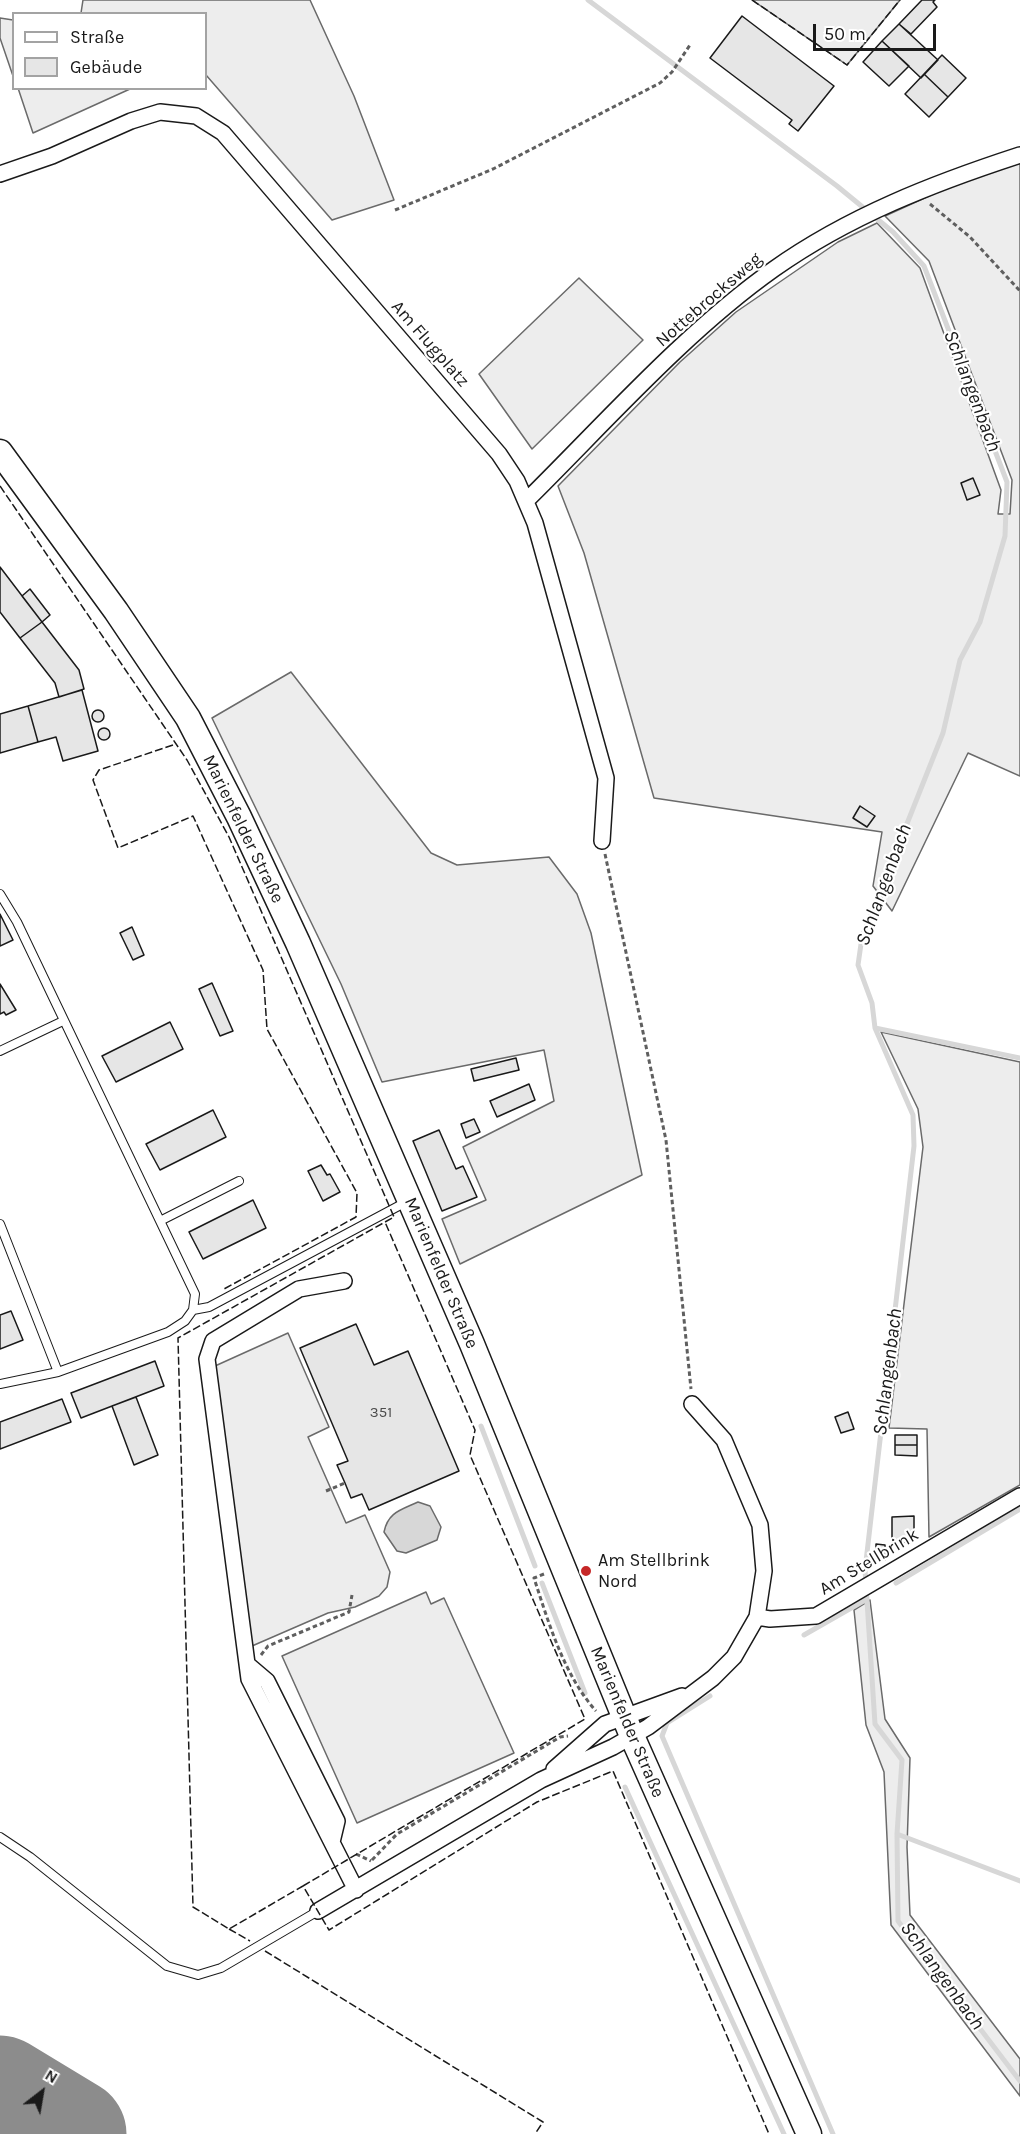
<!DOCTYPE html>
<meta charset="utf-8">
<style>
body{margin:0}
#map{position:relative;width:1020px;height:2134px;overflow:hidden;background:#fff;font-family:Karla,sans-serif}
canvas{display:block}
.legend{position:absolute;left:12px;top:12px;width:195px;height:78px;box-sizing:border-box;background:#fff;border:2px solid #a3a3a3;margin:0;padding:8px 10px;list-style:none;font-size:18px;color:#1a1a1a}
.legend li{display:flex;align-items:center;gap:12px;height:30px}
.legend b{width:30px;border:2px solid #a3a3a3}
.north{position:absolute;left:12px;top:2062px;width:60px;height:60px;-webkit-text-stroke:4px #fff;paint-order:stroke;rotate:31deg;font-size:16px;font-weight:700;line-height:24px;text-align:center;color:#1a1a1a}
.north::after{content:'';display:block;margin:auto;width:21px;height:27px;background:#1a1a1a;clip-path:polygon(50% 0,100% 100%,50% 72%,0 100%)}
.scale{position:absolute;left:813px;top:24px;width:123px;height:27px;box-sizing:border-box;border:3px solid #1a1a1a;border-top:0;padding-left:8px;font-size:18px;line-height:21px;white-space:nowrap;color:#1a1a1a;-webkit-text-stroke:4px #fff;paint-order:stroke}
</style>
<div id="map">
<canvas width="1020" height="2134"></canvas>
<ul class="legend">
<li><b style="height:8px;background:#fff"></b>Straße</li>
<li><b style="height:16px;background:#e6e6e6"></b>Gebäude</li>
</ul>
<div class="north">N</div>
<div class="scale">50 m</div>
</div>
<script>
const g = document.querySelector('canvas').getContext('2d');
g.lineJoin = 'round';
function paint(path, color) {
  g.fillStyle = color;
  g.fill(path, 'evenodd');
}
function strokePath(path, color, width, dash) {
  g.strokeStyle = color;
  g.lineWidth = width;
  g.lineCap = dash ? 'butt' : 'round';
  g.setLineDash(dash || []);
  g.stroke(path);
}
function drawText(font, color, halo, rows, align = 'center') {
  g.font = font + ' Karla,sans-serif';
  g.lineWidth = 4.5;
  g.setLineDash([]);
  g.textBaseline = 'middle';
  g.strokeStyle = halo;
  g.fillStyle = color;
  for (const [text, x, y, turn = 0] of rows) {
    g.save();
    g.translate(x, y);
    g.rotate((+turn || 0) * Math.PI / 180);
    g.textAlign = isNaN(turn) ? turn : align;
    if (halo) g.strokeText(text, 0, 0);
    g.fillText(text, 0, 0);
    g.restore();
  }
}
const built = new Path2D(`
 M83 0H310L354 96 394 200 332 220 206 75V14L81 13Z
 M752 0H900L847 65Z
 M0 18 13 20V76L0 38Z
 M18 88H130V89L33 133Z
 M1020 163V776L968 753 892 911 873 886 882 832 654 798 584 553 558 486 680 362 736 312 838 242 877 223 920 268 1001 490 998 514H1010L1012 480 929 261 885 216 951 186Z
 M579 278 643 340 532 449 479 374Z
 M291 672 431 853 457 865 549 857 577 894 591 933 642 1175 460 1264 442 1219 486 1200 463 1147 554 1101 544 1050 382 1082 341 984 212 718Z
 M881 1032 1020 1062V1485L929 1537 927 1429 889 1428 923 1147 918 1109Z
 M288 1333 329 1427 308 1437 346 1523 365 1515 390 1572 387 1587 379 1596 355 1607 328 1613 252 1646 215 1366Z
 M426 1592 431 1604 444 1598 514 1753 357 1823 282 1656Z
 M870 1600 885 1719 910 1758 907 1847 910 1915 1020 2059V2096L891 1925 884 1772 866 1725 854 1610Z`);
paint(built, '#ededed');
strokePath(built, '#6a6a6a', 1.5);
const water = new Path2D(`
 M418 1502 430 1506 441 1527 437 1540 406 1553 397 1551 384 1532C388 1512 401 1510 418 1502Z`);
paint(water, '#d7d7d7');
strokePath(water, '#6a6a6a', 1.5);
strokePath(new Path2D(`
 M588 0 837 186 893 232 924 266 1007 482 1005 536 980 622 960 660 943 733 862 937 858 965 872 1003 875 1028 913 1115 914 1146 865 1570 875 1724 902 1760 897 1834 898 1921 1020 2081
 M875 1028 1020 1058
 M481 1426 535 1566
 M542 1583 585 1693
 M896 1583 1020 1509
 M804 1635 867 1599
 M710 1696 667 1723 662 1736 833 2134
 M625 1787 784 2134
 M897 1834 1020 1881`), '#d7d7d7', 5);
strokePath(new Path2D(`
 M0 2091 71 2134`), '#8c8c8c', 111);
const building = new Path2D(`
 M922 0H935L933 2 937 7 911 34 899 24Z
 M742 16 834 86 798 131 789 124 792 120 710 58Z
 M899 24 938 60 921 78 882 41Z
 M882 41 909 66 889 86 863 62Z
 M942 55 966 78 948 97 924 74Z
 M924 74 948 97 929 117 905 94Z
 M973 478 980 495 967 500 961 483Z
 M0 567 42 622 20 638 0 612Z
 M30 589 50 615 42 622 22 596Z
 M42 622 79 670 84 689 59 697 55 683 20 638Z
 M82 690 98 751 63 761 56 737 38 742 28 706Z
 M28 706 38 742 0 753V714Z
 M92 716a6 6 0 1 1 12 0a6 6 0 1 1-12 0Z
 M98 734a6 6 0 1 1 12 0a6 6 0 1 1-12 0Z
 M860 806 875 816 867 827 853 818Z
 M0 914 13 940 0 946Z
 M132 927 144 955 133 960 120 933Z
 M212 983 233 1031 220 1036 199 989Z
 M0 984 16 1010 6 1015 4 1012 0 1014Z
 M170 1022 183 1049 116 1082 102 1056Z
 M516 1058 519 1070 474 1081 471 1069Z
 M529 1084 535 1100 497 1117 490 1101Z
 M213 1110 226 1137 160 1170 146 1144Z
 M474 1119 480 1132 466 1138 461 1124Z
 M439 1130 456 1169 463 1166 477 1197 442 1211 413 1141Z
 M321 1165 327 1175 330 1174 340 1192 323 1201 308 1171Z
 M253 1200 266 1228 203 1259 189 1232Z
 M11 1311 23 1340 0 1349V1315Z
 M356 1324 374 1365 408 1351 459 1471 369 1510 362 1494 351 1498 345 1483 337 1465 348 1461 300 1348Z
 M155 1361 164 1386 81 1418 71 1393Z
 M136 1397 158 1455 134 1465 112 1406Z
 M62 1399 71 1422 0 1449V1422Z
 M848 1412 854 1429 841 1433 835 1417Z
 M895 1435H917V1445H895Z
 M895 1445H917V1456L895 1455Z
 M914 1516V1542L892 1543V1517Z
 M876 1544 885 1545V1560H876Z`);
paint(building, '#e6e6e6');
strokePath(building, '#1a1a1a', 1.5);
const lane = new Path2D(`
 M0 894 17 922 195 1294 193 1310 185 1321 168 1332 58 1372 0 1384
 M0 1051 63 1021
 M160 1221 239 1181
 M0 1224 58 1372
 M193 1310 209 1307 408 1201
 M0 1837 30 1857 167 1966 198 1975 221 1968 318 1911`);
const street = new Path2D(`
 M0 174 52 156 131 121 160 112 196 116 223 133 499 454 517 481 535 523 606 778 602 841
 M526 501C604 424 685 332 774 269 849 216 934 183 1020 155
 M344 1281 299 1289 213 1341 207 1359 249 1679 356 1890
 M757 1617 770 1619 816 1616 1020 1496
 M247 1664 267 1681 337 1821 332 1842
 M554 1769 605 1724 682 1696
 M318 1911 541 1780 613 1747 648 1727 713 1678 734 1657 757 1617 764 1571 760 1525 724 1440 692 1404`);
const primary = new Path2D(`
 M0 452 116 611 188 718 239 817 298 943 472 1344 632 1736 809 2134`);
strokePath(lane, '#1a1a1a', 10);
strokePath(street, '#1a1a1a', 18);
strokePath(primary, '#1a1a1a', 27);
strokePath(new Path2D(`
 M930 204 970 237 1020 291
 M395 210 493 169 660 83 672 72 690 45
 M605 854 666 1140 691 1389
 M326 1491 345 1483
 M544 1574 534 1578C549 1624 564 1675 596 1711
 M261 1655 268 1646 349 1612 352 1595
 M356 1854 371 1861
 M372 1860 397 1834 560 1737 568 1736`), '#5f5f5f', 3, [4.5, 3]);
strokePath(lane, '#fff', 8);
strokePath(street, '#fff', 15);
strokePath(primary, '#fff', 24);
strokePath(new Path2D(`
 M752 0 847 65 900 0
 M0 486 187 760 229 837 394 1217 178 1338 193 1907 229 1929 303 1886 329 1930 537 1802 613 1771 769 2134
 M173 745 99 770 93 780 118 848 193 816 263 970 267 1029 357 1193 356 1217 224 1289
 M303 1886 585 1719 470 1455 475 1430 385 1222
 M229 1929 250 1941
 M265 1951 543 2122 535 2134`), '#1a1a1a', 1.5, [8, 3]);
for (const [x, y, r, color] of [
 [586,1571,6,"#c62828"]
]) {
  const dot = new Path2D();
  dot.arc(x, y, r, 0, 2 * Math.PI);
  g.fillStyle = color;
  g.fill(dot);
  strokePath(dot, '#fff', 2);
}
drawText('15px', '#4d4d4d', null, [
 ["351",381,1413]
]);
drawText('18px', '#1a1a1a', '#fff', [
 ["Nottebrocksweg",709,300,-41],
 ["Am Flugplatz",430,344,49],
 ["Marienfelder Straße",243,829,64],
 ["Marienfelder Straße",441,1273,67],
 ["Am Stellbrink",869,1562,-31],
 ["Marienfelder Straße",627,1722,67]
]);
drawText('18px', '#1a1a1a', '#fff', [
 ["Am Stellbrink",598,1561],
 ["Nord",598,1582]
], 'left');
drawText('italic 20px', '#1a1a1a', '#fff', [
 ["Schlangenbach",972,391,69],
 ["Schlangenbach",884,885,-70],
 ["Schlangenbach",888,1372,-83],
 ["Schlangenbach",942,1976,54]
]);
</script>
